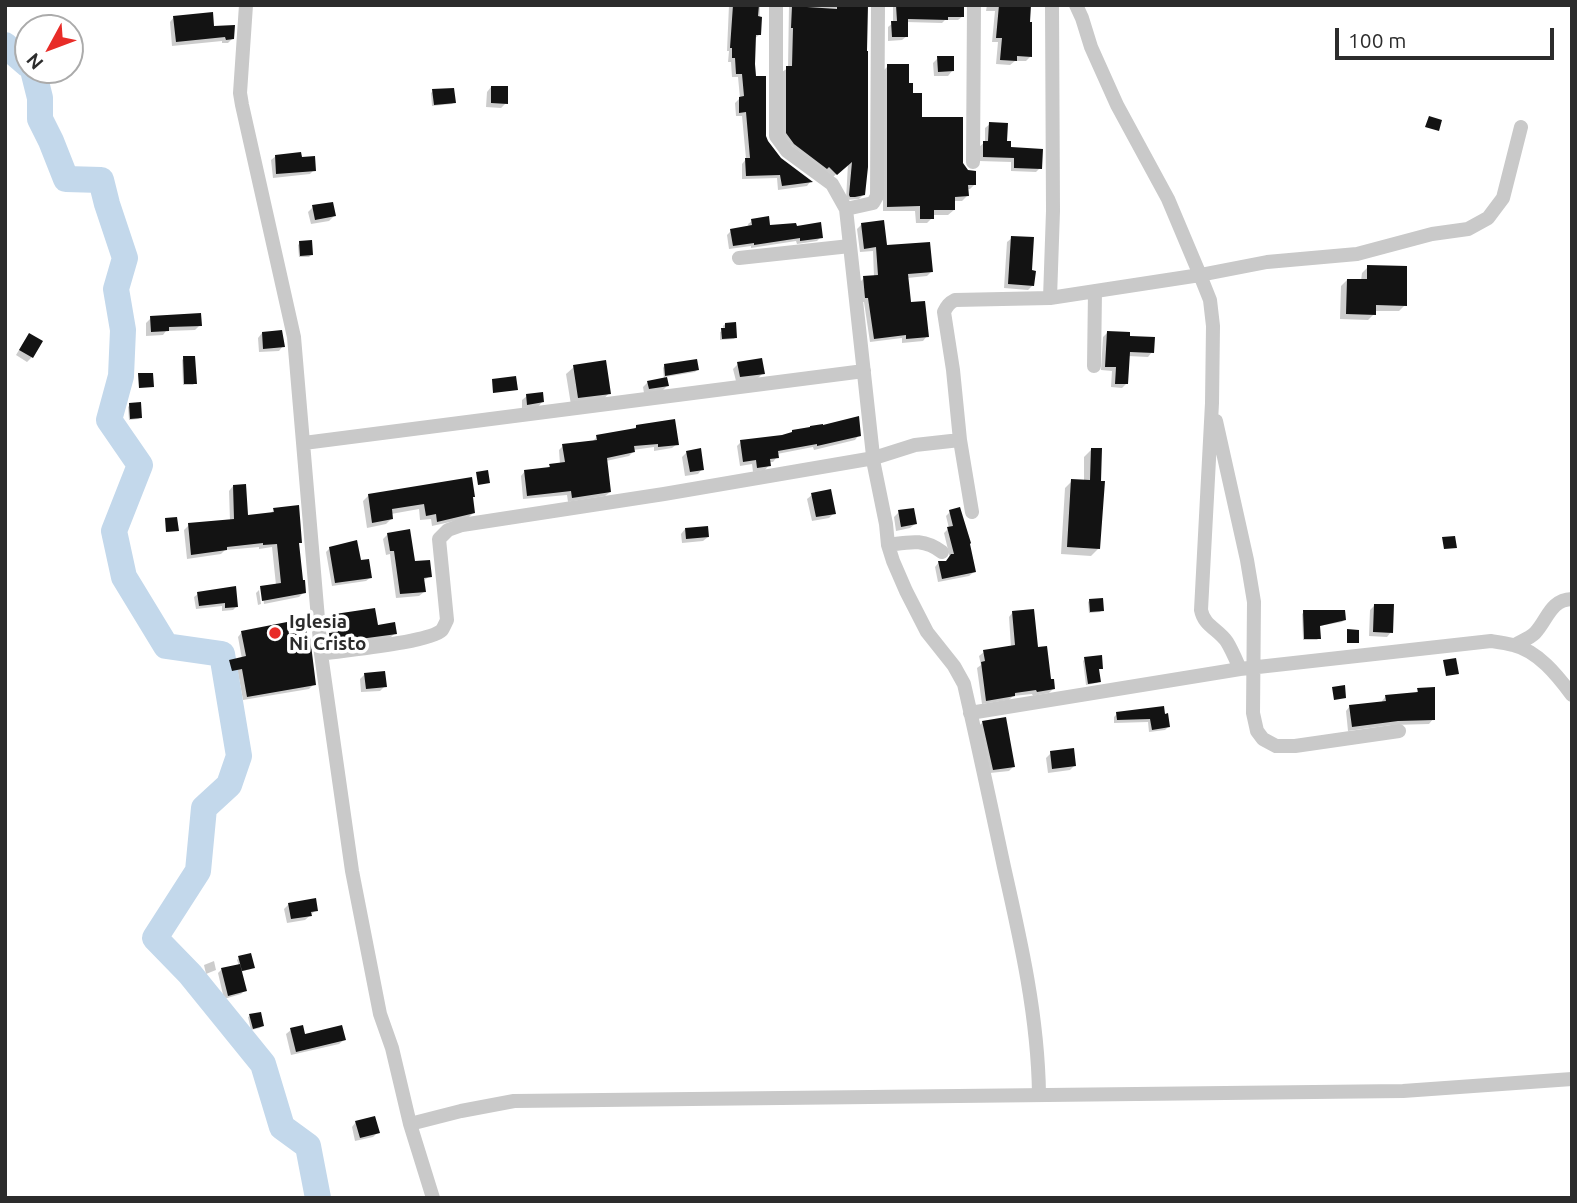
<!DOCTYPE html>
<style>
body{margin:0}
#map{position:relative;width:1577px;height:1203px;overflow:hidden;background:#fff;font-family:Ubuntu,sans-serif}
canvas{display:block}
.frame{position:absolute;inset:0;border:7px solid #2c2c2c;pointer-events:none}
.north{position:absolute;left:14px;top:14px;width:70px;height:70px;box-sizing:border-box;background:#fff;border:2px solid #ababab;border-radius:50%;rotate:229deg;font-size:19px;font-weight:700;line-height:28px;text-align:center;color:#2c2c2c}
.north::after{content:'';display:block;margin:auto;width:24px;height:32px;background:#e82c28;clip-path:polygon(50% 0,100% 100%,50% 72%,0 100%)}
.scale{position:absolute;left:1335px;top:28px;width:219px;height:32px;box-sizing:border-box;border:4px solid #2c2c2c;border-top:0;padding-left:9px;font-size:21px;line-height:24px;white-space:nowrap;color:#2c2c2c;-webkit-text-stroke:5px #fff;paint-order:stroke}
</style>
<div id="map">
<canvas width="1577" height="1203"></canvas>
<div class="frame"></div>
<div class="north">N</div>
<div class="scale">100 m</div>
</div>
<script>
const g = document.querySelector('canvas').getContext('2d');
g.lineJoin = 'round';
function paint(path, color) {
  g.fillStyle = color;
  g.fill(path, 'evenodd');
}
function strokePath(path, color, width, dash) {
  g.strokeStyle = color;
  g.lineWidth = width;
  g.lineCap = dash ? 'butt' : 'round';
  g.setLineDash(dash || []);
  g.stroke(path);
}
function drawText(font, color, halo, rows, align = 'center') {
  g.font = font + ' Ubuntu,sans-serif';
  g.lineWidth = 7;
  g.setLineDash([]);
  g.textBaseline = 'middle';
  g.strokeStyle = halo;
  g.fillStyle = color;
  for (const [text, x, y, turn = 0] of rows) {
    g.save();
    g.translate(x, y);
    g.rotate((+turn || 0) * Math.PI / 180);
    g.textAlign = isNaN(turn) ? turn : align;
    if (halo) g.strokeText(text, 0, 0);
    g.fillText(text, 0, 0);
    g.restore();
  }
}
paint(new Path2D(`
 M729 5H760L759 35 754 39V78L765 137 780 160 810 182 807 186 778 190 777 178 742 179V164L746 159 742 116H736L735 103 740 98 738 77H732L731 62H728L729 51H727Z
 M789 5H865L864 194 859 199 846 200 848 163 832 178 782 138V72L788 68Z
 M893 5H964L963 16 958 20H945L942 23 906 22 907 36 902 40 888 41V27L893 23Z
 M987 5H1029L1030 57 1026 61H1015L1010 65 996 64 998 42H992L995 11H986Z
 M174 17 232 39 228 43H222V41L172 46 170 22Z
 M938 58 952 71 948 76H934L933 63Z
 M888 66 908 85 920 119 962 163 975 184 970 189H967V196L962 201H954V210L948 215H932V218L927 223H916L915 211H883V71Z
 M491 87 506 103 501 108 486 107 487 92Z
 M433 91 454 102 452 104 432 106 431 93Z
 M990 124 1009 149 1040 168 1036 172 1011 171V162L979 161V147L985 142V128Z
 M276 156 300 159 314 170 310 174 273 178 271 160Z
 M313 207 334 216 329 221 311 224 308 212Z
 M752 221 769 226 795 227 821 237 817 241 797 244 796 241 751 248V246L729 249 727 235 731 231 749 228 748 224Z
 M862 224 885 247 931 272 927 276 907 278 909 304 927 336 923 341 902 343V338L870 342 864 302H861L859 283 864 278 874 277 873 251 860 252 857 229Z
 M1012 238 1030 272 1033 285 1028 290 1004 288 1007 242Z
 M300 243 311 255 309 257H299L298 245Z
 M1368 267 1405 305 1399 311H1374V314L1368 320 1340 319 1341 286 1347 280 1361 281 1362 273Z
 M151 318 200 325 195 330 166 331 163 335 146 336V323Z
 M725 324 736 337 734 339 720 340V332L724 330 723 326Z
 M1108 332 1128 337 1152 352 1148 357 1128 356 1126 384 1122 388 1111 387 1112 371 1101 370 1103 337Z
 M262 333 283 346 279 351 259 352 258 338Z
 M25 340 32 357 27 362 16 355Z
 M184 358 195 383 193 385H183L182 360Z
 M738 364 763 373 758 378 736 381 733 369Z
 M664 366 697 370 695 372 665 377 667 386 662 391 644 393 643 387 648 382 664 380 663 368Z
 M574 367 609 393 602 401 571 405 566 374Z
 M527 396 542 402 538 407 522 408V400Z
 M130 405 140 418 138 419 129 420 128 407Z
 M636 427 677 444 672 448 654 451V447L633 450V452L629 456 606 461 610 492 605 496 568 502 567 495 523 499 521 476 525 471 546 469 550 466 560 464 559 450 563 446 593 441 597 437 633 430Z
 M859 435 855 440 814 450 813 447 777 454V457L773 462H769V465L765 470 753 472 752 464 740 466 737 446 741 442 782 436Z
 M1092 449 1099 548 1091 556 1061 554 1065 488 1072 481 1084 482V457Z
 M687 452 702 469 698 474 685 476 682 457Z
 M233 486 246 517 270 514 274 510 300 542 297 545 304 592 299 597 264 604 262 589H259L276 585 272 547 259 549V547L225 550 221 554 187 559 184 530 189 525 230 521 229 491Z
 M369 495 471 498 473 513 468 518 432 526 431 519 420 520 419 509 391 514V519L386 524 367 528 363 501Z
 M812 495 834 513 829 518 812 521 807 499Z
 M899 512 915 524 910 528 896 531 894 517Z
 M950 512 974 572 969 576 938 582 935 567 939 562 946 563 950 558 944 533 949 528 946 516Z
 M685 529 708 537 703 541 682 543 681 534Z
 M388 534 414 563 430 576 423 581 424 592 419 596 396 598 390 554 386 555 383 539Z
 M330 548 359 562 370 578 366 581 332 586 326 552Z
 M259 590 261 604 258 605 256 593Z
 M198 594 236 607 233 610 222 611V606L196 609 194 597Z
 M1090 600 1102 610 1100 612 1089 613 1088 602Z
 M1375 605 1391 632 1387 637 1369 636 1370 610Z
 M1013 612 1036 649 1053 689 1049 693 1033 696 1032 694 1013 696 1009 700 982 704 977 668 981 665 979 656 984 652 1011 647 1009 617Z
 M1304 612 1344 620 1342 622 1319 626V638L1317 640H1303L1302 614Z
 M336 616 376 627 395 633 389 639 324 648 323 641 332 635 330 622Z
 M242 632 288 636 314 684 309 689 243 700 238 673 227 675 226 666 230 661 242 659 238 637Z
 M1085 659 1101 668 1097 670 1099 681 1097 683 1086 685 1083 661Z
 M365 674 385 686 380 691 361 692 360 679Z
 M1418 690 1433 719 1429 724 1392 725 1348 731 1346 711 1350 706 1382 703V701L1386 696 1415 694Z
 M1117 714 1163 716 1168 727 1165 730 1149 732 1148 722 1114 723V717Z
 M983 722 1013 767 1009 771 990 773 979 726Z
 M1051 753 1075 765 1070 770 1048 773 1046 758Z
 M289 904 316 910 305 920 287 923 284 909Z
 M239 958 251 969 240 972 245 990 241 994 224 999 218 973 222 969 239 966 237 960Z
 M214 961 216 970 206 974 204 965Z
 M250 1016 262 1026 260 1028 251 1030 248 1017Z
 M291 1030 304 1036 344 1040 339 1044 291 1055 286 1034Z
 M356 1122 378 1132 373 1137 355 1141 352 1127Z`), '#0003');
strokePath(new Path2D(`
 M5 45 28 65
 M33 70 40 98V119L51 141 66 179 101 180 107 204 125 258 116 289 123 330 121 376 109 420 140 465 114 531 124 577 166 646 222 654 239 756 229 785 204 808 198 871 155 938 190 974 263 1064 282 1127 308 1146 318 1198`), '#c3d8eb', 26);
paint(new Path2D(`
 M733 5H759L758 16 762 17 761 35H756L755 64 756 76H766V136L768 141 781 158 813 182 782 186 780 175 746 176 745 158H750L746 112 739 113V97L744 96 742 74H736L735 58H732V48H730Z
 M837 5H868L867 51H868V167L865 195 855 197H850L849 195 852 162 837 175 829 167 827 169 794 144 786 133V66H792L793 28H791L792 6 837 9Z
 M896 5H964V17H948V20L908 19V37H892L891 21H897Z
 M999 5H1031L1030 22H1032V57L1017 56V61L1000 60 1002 38H996Z
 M213 12 214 26 235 25 234 39 226 40 225 37 176 42 173 16Z
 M937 56H954V71L938 72Z
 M887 64H909V83H913V93H922V117H963V163L968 170 976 171V185H968L969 196 955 197V210H934V219H920V206L887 207Z
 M491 86H508V104L491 103Z
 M454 88 456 103 434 105 432 89Z
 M1429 116 1442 120 1439 131 1425 127Z
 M989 122 1008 123 1007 141H1011V147L1043 149 1042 169 1014 168V158L983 157V141H988Z
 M301 152 302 157 315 156 316 171 276 174 275 155Z
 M333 202 336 216 315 220 312 205Z
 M769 216 770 225 796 223 797 226 821 222 823 238 800 241V238L754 245V243L733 246 730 229 752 225 751 219Z
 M884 220 887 245 930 242 933 272 908 274 911 302 925 301 929 337 906 339V335L874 339 868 298H865L863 276 878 275 876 247 864 249 861 223Z
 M1011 236 1034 237 1032 270 1036 271 1034 286 1008 284Z
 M312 240 313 255 300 256 299 241Z
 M1367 265 1407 266V306L1376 305V315L1346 314 1347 279H1367Z
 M201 313 202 326 169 327V331L151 332 150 316Z
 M736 322 737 338 722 339 721 328H725V323Z
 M282 330 285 347 263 349 262 332Z
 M1107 331 1130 332V336L1155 337 1154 353 1130 352 1128 384H1115L1116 367H1105Z
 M29 333 43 341 33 358 19 350Z
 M183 356H195L197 384H184Z
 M762 358 765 374 740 377 737 362Z
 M697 359 699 370 665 376 664 364Z
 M606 360 611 394 578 398 573 365Z
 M138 373H153L154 387 139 388Z
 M516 376 518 390 493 393 492 379Z
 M667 377 669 386 649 389 647 381Z
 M543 392 544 402 527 405 526 394Z
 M141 402 142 418 130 419 129 403Z
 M859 416 861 436 817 446V444L778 451 779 458 770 459 771 466 757 468 756 460 743 462 740 440 782 435 792 432V430L810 427V426L823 424V425Z
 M675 419 679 445 658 447V444L634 446 635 452 607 458 611 492 572 498 571 491 527 496 524 470 550 467 549 464 565 462 562 444 597 440 596 435 636 428V425Z
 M701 448 704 470 690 472 686 451Z
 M1091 448H1102L1101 481H1105L1100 549 1067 547 1071 479 1090 480Z
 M488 470 490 483 478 485 476 472Z
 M472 477 475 497H473L475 513 437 522 436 514 426 516 424 504 392 509 393 519 372 523 368 494Z
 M246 484 248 515 274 512 273 508 299 505 302 543H299L303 580H305L306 593 262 601 260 586 281 583 277 544 263 545V543L227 547V550L191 555 188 523 234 519 233 485Z
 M831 489 836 514 816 517 811 493Z
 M960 507 971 543 970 544 976 572 942 579 938 561H946L951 554H954L947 527 953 526 949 510Z
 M914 508 917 524 901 527 898 510Z
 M177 517 179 531 166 532 165 518Z
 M708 526 709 537 686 539 685 528Z
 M410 529 415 561 430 560 432 577 424 578 426 592 400 594 394 551H390L387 533Z
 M1455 536 1457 548 1444 549 1442 537Z
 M357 540 361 560 369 559 372 578 335 583 329 547Z
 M236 586 238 607 225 608V603L199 606 197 592Z
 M1103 598 1104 611 1090 612 1089 599Z
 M1374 604H1394L1393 633 1373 632Z
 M375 608 378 625 395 622 397 634 330 643 329 633 338 632 335 614Z
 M1034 609 1038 647 1047 646 1051 679H1054L1055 689 1037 692 1036 690 1015 693V696L986 701 981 662 985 661 983 650 1015 645 1012 611Z
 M1303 610H1345L1346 620 1320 626 1321 639H1304Z
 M287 622 289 634 306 630 308 637H310L316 685 247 697 242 669 232 671 229 660 246 656 241 631Z
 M1347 629 1359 630V643H1347Z
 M1102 655 1103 669H1099L1101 682 1088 684 1084 657Z
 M1456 658 1459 674 1446 676 1443 660Z
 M385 671 387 687 366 689 364 673Z
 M1345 685 1346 698 1334 700 1332 687Z
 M1435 687V720L1398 721 1352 727 1349 705 1386 701 1385 695 1418 692 1417 688Z
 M1164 706 1165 714 1168 713 1170 727 1152 730 1150 719 1117 720 1116 712Z
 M1006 717 1015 767 993 770 982 721Z
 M1074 748 1076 766 1052 769 1050 751Z
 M316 898 318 911 311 912 312 916 291 919 288 903Z
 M251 953 255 968 242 971 238 956Z
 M240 964 247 991 228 996 221 968Z
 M261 1012 264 1026 253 1029 249 1014Z
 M303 1025 305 1034 342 1025 346 1040 296 1052 290 1028Z
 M375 1116 380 1133 360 1138 355 1121Z`), '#131313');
strokePath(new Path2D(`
 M246 5 240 93 242 105 294 337 321 654 352 871 380 1014 392 1048 410 1124 433 1198
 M776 5V136L787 151 832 184 846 209 874 465 886 524 888 545 893 561 906 591 927 632 954 666 964 684C978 745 991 806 1004 867 1021 942 1038 1017 1039 1094
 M1076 5 1082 18 1091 47 1117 105 1168 199 1200 275 1267 262 1357 254 1432 234 1468 229 1488 218 1503 198 1521 127
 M973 162 974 5
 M846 209 873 203 877 196 878 5
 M739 258 850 246
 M1050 298 1200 275 1210 300 1213 326 1212 403 1201 610C1204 626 1218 629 1227 642 1232 650 1236 660 1240 669
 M1094 366 1095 291
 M1216 421 1247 560 1254 602 1253 713 1257 731 1263 739 1276 746H1295L1399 731
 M960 440 972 512
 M304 443 864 371
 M888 545C910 542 923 538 942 552
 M1515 645C1522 641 1530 638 1535 633 1548 619 1550 600 1572 599
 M321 654C344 650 429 643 442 630 443 629 446 622 447 620L439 539 448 530 462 525 664 494 874 458 915 445 960 440 953 370 944 312C947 306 949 303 955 300L1050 298 1053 211 1052 5
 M970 713 1240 669 1491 641C1498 642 1506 643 1513 645 1538 651 1557 675 1572 695
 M410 1124 461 1111 514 1101 1403 1091 1572 1079`), '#c9c9c9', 14);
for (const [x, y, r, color] of [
 [275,633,7,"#e82c28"]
]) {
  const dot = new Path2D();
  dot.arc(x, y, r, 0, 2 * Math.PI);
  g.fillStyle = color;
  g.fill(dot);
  strokePath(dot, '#fff', 2.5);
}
drawText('bold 19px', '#2c2c2c', '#fff', [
 ["Iglesia",289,622],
 ["Ni Cristo",289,644]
], 'left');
</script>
